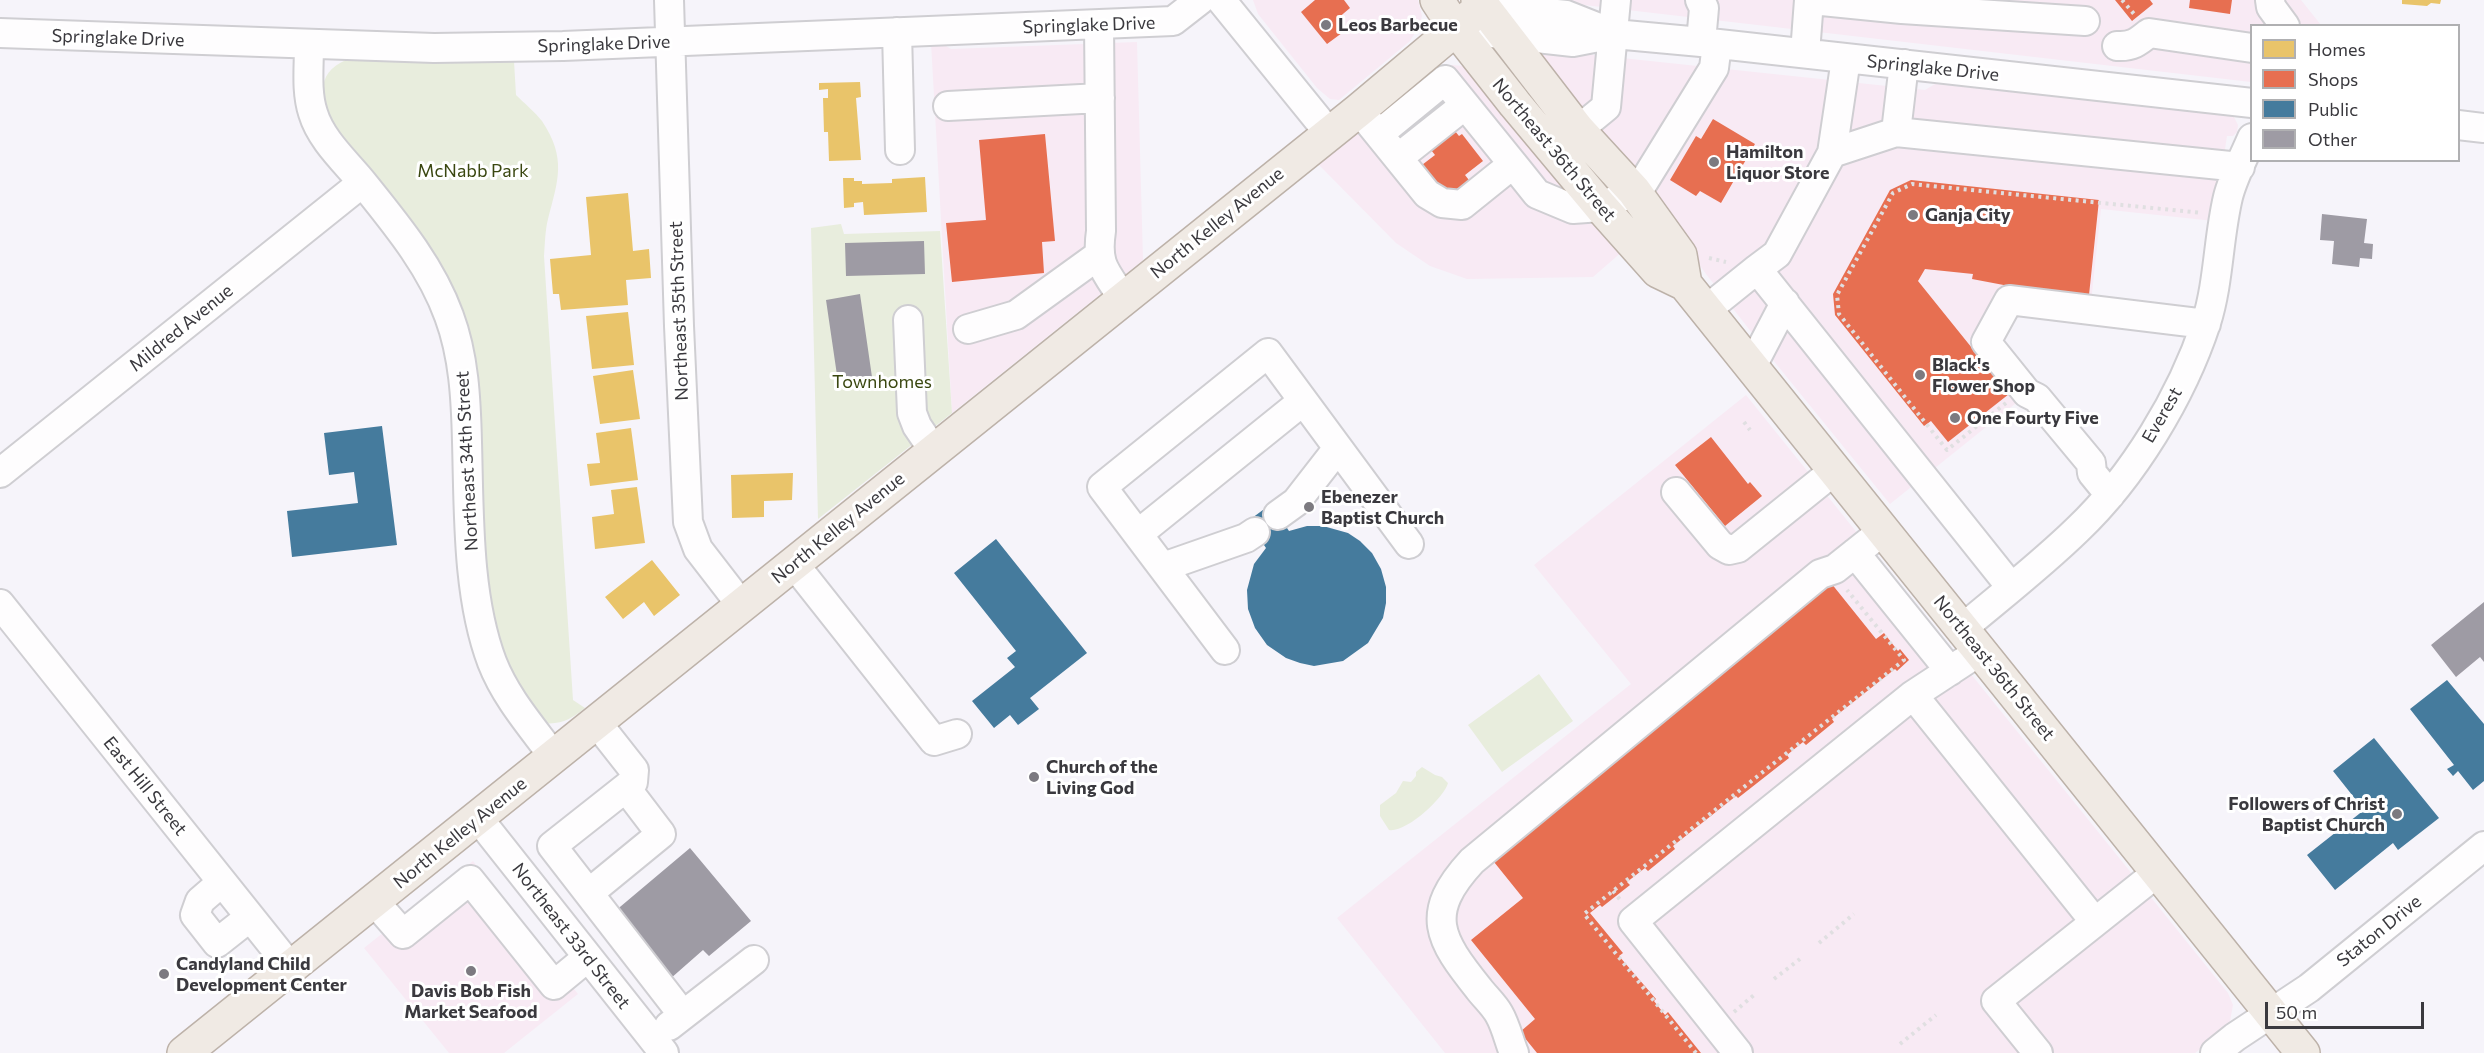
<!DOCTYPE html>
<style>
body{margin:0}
#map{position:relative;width:2484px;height:1053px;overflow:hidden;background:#f6f4fa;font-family:Commissioner,sans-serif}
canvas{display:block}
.legend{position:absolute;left:2250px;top:24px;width:210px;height:138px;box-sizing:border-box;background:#fff;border:2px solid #b0b0b2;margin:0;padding:8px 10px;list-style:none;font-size:18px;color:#3a393e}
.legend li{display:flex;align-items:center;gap:12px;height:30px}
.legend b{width:30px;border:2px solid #b0b0b2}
.scale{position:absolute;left:2265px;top:1002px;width:159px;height:27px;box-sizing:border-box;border:3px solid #3a393e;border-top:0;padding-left:8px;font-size:18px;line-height:21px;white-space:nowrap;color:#3a393e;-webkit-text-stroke:4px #fff;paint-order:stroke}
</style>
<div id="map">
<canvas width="2484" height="1053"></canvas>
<ul class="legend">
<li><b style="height:16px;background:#e9c46a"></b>Homes</li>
<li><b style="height:16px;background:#e76f51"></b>Shops</li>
<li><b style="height:16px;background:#457b9d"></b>Public</li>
<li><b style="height:16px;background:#9e9ba4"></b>Other</li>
</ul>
<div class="scale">50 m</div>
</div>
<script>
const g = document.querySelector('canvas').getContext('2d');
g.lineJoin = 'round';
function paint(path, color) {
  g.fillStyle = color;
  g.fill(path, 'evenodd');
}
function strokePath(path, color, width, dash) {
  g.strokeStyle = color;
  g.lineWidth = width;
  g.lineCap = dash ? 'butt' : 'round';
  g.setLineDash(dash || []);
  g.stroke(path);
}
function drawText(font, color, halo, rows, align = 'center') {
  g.font = font + ' Commissioner,sans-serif';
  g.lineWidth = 6;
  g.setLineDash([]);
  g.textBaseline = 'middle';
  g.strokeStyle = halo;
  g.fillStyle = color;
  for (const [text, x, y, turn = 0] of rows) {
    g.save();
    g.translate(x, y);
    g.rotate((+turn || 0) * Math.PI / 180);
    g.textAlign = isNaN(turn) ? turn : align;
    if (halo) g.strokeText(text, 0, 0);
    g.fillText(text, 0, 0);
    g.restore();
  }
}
paint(new Path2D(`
 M1253 0H1418L1422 16 1418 28 1410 41 1339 100 1330 99 1317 88 1258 14Z
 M1569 0H2301L2321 25 2252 26 2251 82 1584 5Z
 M1137 42 1143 260 952 413 931 43H941L951 49Z
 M1546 50 1925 90 1935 84 2230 115 2234 117 2238 125 2237 132 2233 136H2227L2214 221 2101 209 2089 321 2018 314 2001 344 2036 387 1890 504 1777 365 1706 274 1660 209 1541 58V54Z
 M1452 65 1463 66 1476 72 1624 250 1593 277 1467 279 1430 266 1396 243 1318 164 1431 73Z
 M1746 395 2228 993 2233 1005 2230 1021 2223 1031 2195 1053H1445L1337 918 1631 684 1534 565Z
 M473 861 578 994 504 1053H449L364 948Z`), '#f8eaf4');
paint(new Path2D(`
 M346 60 514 61 516 95C524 103 535 112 542 121 567 159 558 180 548 219 545 231 545 244 544 256L573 700 585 708C571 719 562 725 543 723L513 682 488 609 479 414 472 346 332 127C321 100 314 74 346 60Z
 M841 224 844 234 940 231 952 413 818 519 811 228Z
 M1539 674 1573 721 1502 772 1468 725Z
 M1422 767 1435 775 1442 777 1448 783C1444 798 1406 833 1389 830L1380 816V805L1396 793 1403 781 1411 782 1416 776V772Z`), '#e8eddd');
paint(new Path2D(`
 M2402 0H2441L2440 4 2431 3 2427 6 2402 4Z
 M860 82 861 97 856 98 861 160 829 161 828 132H824L823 98H828V89L819 90V83Z
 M925 177 927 212 864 215 863 202 854 203V207L844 208 843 178H854V181H862V184L892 183V179Z
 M628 193 633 251 649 249 651 278 626 280 628 305 561 310 559 294H553L550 259 591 255 586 197Z
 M628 312 634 365 592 369 586 316Z
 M633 370 640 419 600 424 593 376Z
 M631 428 638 480 590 486 587 464 600 463 596 433Z
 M793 473 792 500 764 501V517L732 518 731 475Z
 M637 487 645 543 595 549 592 517 614 514 611 490Z
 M652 560 680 595 654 616 644 602 623 619 605 597Z`), '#e9c46a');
paint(new Path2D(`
 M1315 0H1344L1350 8 1337 19 1346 30 1327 44 1301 12Z
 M2115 0H2150L2153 4 2132 21Z
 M2190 0H2232L2230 14 2189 8Z
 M1432 103 1459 136 1462 134 1483 161 1465 175 1472 184 1450 201 1418 168 1435 155 1409 122Z
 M1713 119 1755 144 1721 203 1700 191 1696 196 1670 180 1696 136 1701 139Z
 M1045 134 1055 241 1042 242 1044 273 952 282 946 223 986 220 979 140Z
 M1911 180 2099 200 2089 295 2030 290 1972 279 1973 274 1925 269 1918 281 2009 394 1948 442 1931 421 1924 426 1835 315 1833 294 1890 190Z
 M1711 437 1748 484 1750 482 1762 496 1725 526 1675 465Z
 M1831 583 1876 639 1884 633 1898 651 1900 649 1909 660 1897 671 1895 669 1832 719 1834 722 1806 745 1803 742 1787 755 1789 758 1738 798 1736 796 1673 846 1675 849 1648 871 1645 868 1627 882 1630 885 1602 907 1600 905 1590 913 1623 953 1619 956 1656 999 1654 1001 1665 1015 1668 1012 1701 1053H1537L1520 1032 1535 1019 1471 940 1523 898 1490 857Z`), '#e76f51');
paint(new Path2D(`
 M382 426 397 545 292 557 287 511 358 503 354 472 329 475 324 433Z
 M1271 504 1289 531 1307 526H1323L1348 533 1360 541 1372 553 1381 569 1386 587V603L1383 618 1368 643 1343 661 1314 666 1300 663 1286 658 1267 645 1255 628 1248 609 1247 590 1254 564 1266 548 1248 521Z
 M996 539 1087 653 1030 698 1039 709 1018 725 1010 715 994 728 972 701 1015 667 1007 658 1016 651 954 573Z
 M2447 680 2484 724V781L2473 790 2458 771 2453 776 2447 769 2454 765 2410 709Z
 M2374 738 2439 818 2398 850 2393 843 2335 890 2307 855 2364 810 2333 771Z`), '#457b9d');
paint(new Path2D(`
 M2322 214 2367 219 2364 243 2373 244 2372 259 2360 258 2359 267 2332 264 2334 241 2320 240Z
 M924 241 925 274 846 276 845 243Z
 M860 294 872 377 838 382 826 300Z
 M2484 602V662L2480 657 2456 677 2431 645Z
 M690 848 751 921 709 956 703 950 670 979 614 912Z`), '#9e9ba4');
const minor = new Path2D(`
 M669 0 679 326 688 522 698 549 742 606
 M1221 0 1329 133
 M1700 0 1704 8 1701 42
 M1812 0 1902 9 2085 21
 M2270 0 2271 7 2285 26
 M1483 6 1566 15 1614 34
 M1099 25 1101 231C1096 265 1105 271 1123 298
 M1456 29 1573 42 1614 34 1701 42 2252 103
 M897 32 900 150
 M0 33 434 48 563 46 1173 21 1200 0
 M309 45C309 67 306 92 313 113 321 140 346 162 363 183 396 224 431 266 449 316 464 356 466 400 467 442 469 512 467 596 492 662 506 698 532 727 554 757
 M2117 46C2132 47 2138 42 2149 33L2252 48
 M1805 53 1809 0
 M948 106 1100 98
 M1359 110 1427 194 1442 203 1462 205 1513 164 1445 80 1379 134
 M2458 125 2484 128
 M1578 130 1606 107 1616 0
 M1896 132 1904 64
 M1832 153 1846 59
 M1398 158 1465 105
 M1513 164 1537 194 1573 209 1601 207 1634 191 1643 183 1714 68 1717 44
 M1706 310 1757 269
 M908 320 912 413 917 426 934 451
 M968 329 1016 315 1099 255
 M1751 368 1785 303
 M0 473 362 183
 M1676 492 1720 545 1729 550 1738 548 1835 470
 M2110 495 2092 473 2091 463 2037 398 2027 393 1986 342 2009 300 2206 324
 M1278 515 1296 502 1338 448
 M1138 534 1303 401
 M1855 553 1950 671
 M794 564 934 741 957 734
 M1163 567 1246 538 1255 532
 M2011 587 1757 269 1777 254 1832 153 1896 132 2240 167
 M0 604 291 968
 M1963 628C2001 596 2041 565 2077 530 2133 477 2182 396 2206 323 2219 282 2218 239 2228 197 2233 177 2244 157 2252 138
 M1225 650 1102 487 1268 353 1409 544
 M1913 695 2095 922
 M597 723 634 770 633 782 552 846 683 1015
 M478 818 664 1053
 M222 882 200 901 195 915 217 943 250 917
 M589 893 661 834 626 788
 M374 901 403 934 470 880 554 985 588 957
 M669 1026 754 960
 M1514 1053C1509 1041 1506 1026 1499 1014 1494 1005 1485 997 1479 989 1439 939 1423 914 1472 861L1820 574 1835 569 1884 530
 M1738 1053 1633 921 1913 695 1980 651
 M2038 1053 1996 1001 2158 872
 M2215 1053 2235 1037 2309 988 2484 846`);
const major = new Path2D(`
 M1437 0 1456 29 1515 104 1601 207 1658 271 1685 284 2303 1053
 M1478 0 1578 130 1634 191 1680 255 1685 284
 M184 1053 1359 110 1483 6`);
strokePath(minor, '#cfced2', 32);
strokePath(major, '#bdb2a9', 36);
strokePath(new Path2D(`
 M2122 0 2134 14
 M1709 258 1726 262
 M2006 403 1947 450 1839 314 1837 295 1893 193 1912 184 2202 213
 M1744 422 1750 430
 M1613 891 1622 902
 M1819 943 1854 914
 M1774 979 1800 959
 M1734 1012 1754 995
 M1900 1044 1936 1015
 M1696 1053 1584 914 1904 660 1847 590`), '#e0dfe1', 4, [3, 4.5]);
strokePath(minor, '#fefdfe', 28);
strokePath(major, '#f0eae4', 33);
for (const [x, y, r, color] of [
 [1326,25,6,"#7c7a80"],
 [1714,162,6,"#7c7a80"],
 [1913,215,6,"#7c7a80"],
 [1920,375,6,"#7c7a80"],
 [1955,418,6,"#7c7a80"],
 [1309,507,6,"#7c7a80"],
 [1034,777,6,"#7c7a80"],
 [2397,814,6,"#7c7a80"],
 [471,971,6,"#7c7a80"],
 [164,974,6,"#7c7a80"]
]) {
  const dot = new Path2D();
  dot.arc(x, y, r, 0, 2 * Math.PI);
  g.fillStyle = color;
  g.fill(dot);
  strokePath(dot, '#fff', 2);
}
drawText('18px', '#3a393e', '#fff', [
 ["Springlake Drive",1089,25,-2],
 ["Springlake Drive",118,38,2],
 ["Springlake Drive",604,44,-2],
 ["Springlake Drive",1933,68,6],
 ["Northeast 36th Street",1554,150,50],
 ["North Kelley Avenue",1217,223,-39],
 ["Northeast 35th Street",679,311,-92],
 ["Mildred Avenue",181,328,-39],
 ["Everest",2162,415,-60],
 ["Northeast 34th Street",467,461,-93],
 ["North Kelley Avenue",838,528,-39],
 ["Northeast 36th Street",1994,668,51],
 ["East Hill Street",145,786,51],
 ["North Kelley Avenue",460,833,-39],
 ["Staton Drive",2379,931,-39],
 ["Northeast 33rd Street",571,936,52]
]);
drawText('bold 18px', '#3a393e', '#fff', [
 ["Leos Barbecue",1338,25],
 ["Hamilton",1726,152],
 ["Liquor Store",1726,173],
 ["Ganja City",1925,215],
 ["Black's",1932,365],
 ["Flower Shop",1932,386],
 ["One Fourty Five",1967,418],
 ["Ebenezer",1321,497],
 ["Baptist Church",1321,518],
 ["Church of the",1046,767],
 ["Living God",1046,788],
 ["Followers of Christ",2385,804,"right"],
 ["Baptist Church",2385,825,"right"],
 ["Candyland Child",176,964],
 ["Development Center",176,985],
 ["Davis Bob Fish",471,991,"center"],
 ["Market Seafood",471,1012,"center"]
], 'left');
drawText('18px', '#3a4710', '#fff', [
 ["McNabb Park",473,171],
 ["Townhomes",882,382]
]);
</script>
